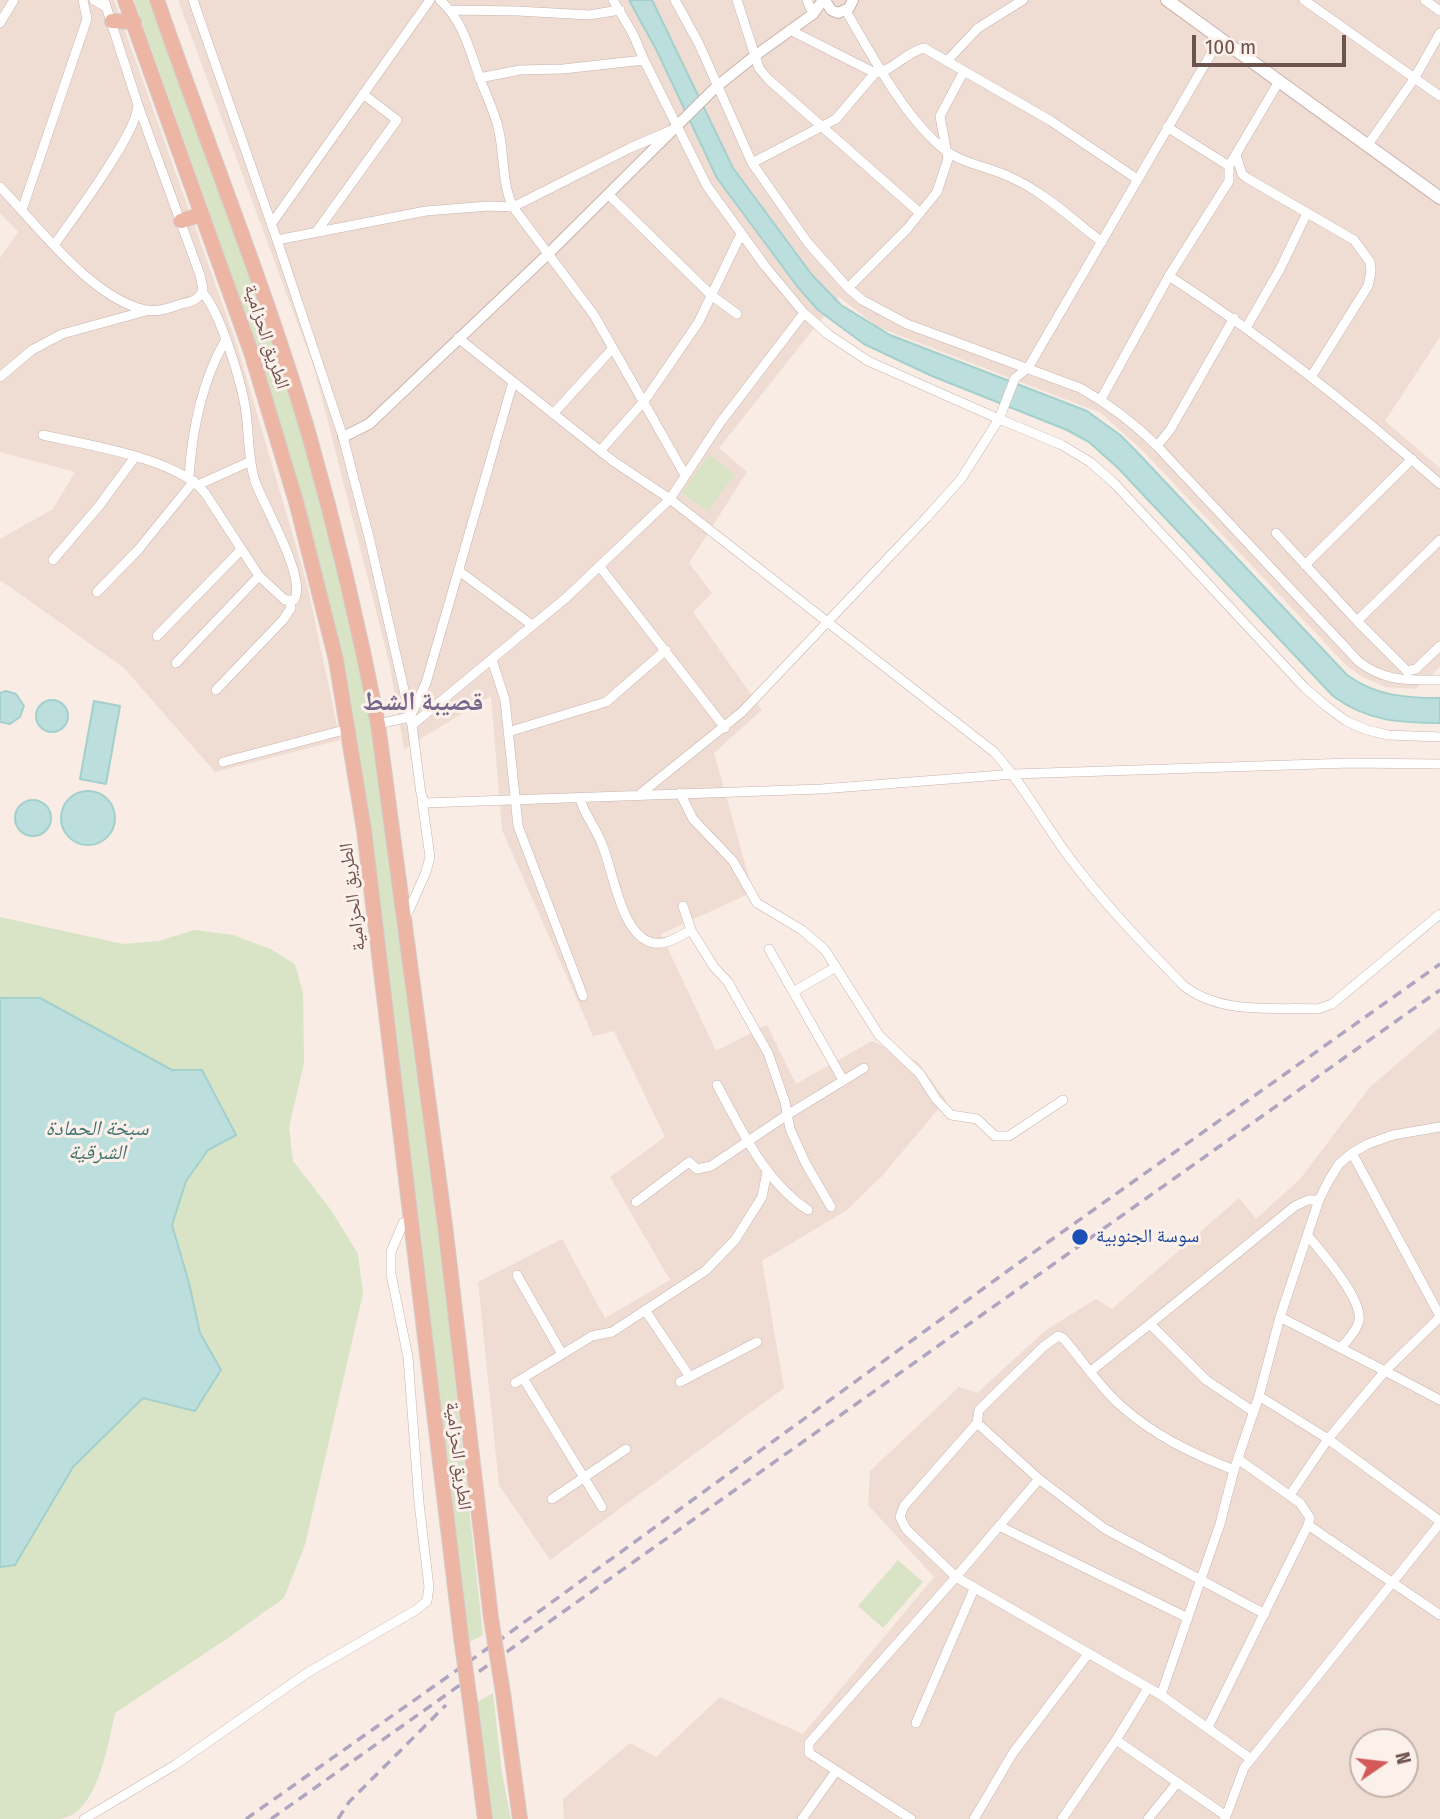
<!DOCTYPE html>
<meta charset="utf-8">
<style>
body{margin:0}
#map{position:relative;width:1440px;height:1819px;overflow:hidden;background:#f9ece4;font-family:"Fira Sans Condensed",sans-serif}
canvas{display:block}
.north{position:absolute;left:1349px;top:1728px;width:70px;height:70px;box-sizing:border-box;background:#fcf1ea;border:2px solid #c3b1ab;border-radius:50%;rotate:76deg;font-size:19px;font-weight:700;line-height:28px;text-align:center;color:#6e524d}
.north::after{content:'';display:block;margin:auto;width:24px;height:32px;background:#d35a59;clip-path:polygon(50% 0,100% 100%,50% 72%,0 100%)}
.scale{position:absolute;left:1192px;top:35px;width:154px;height:32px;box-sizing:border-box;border:4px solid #6e524d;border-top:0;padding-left:9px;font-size:21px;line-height:24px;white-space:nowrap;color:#6e524d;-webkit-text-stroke:5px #fcf1ea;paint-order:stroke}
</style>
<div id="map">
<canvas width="1440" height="1819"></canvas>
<div class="north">N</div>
<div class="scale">100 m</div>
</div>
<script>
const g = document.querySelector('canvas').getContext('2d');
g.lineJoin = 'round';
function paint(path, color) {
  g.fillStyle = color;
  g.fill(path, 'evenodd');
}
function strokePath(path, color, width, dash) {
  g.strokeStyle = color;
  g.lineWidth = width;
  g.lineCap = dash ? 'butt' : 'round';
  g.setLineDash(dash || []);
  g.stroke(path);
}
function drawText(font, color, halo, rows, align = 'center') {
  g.font = font + ' "Fira Sans Condensed","Noto Naskh Arabic",sans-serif';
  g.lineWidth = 6;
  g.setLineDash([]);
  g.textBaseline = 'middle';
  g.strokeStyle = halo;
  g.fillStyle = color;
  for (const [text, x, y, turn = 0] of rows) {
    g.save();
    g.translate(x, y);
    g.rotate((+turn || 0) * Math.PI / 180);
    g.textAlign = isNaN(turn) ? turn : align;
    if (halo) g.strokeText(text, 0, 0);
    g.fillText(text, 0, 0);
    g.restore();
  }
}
paint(new Path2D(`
 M0 0H114L236 342 307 584 340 740 215 772 124 668 0 580V539L53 509 75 472 0 452V258L18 232 0 213Z
 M178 0H1440V337L1385 421 1440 468V667L1416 689 1386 687 1364 678 1346 665 1144 452 1101 413 878 327 839 297 719 448 747 472 689 563 712 593 693 612 762 710 714 753 753 892 661 934 716 1051 767 1025 796 1084 872 1041 918 1062 946 1100 882 1176 847 1210 762 1261 784 1388 550 1560 499 1485 478 1282 562 1239 605 1318 670 1280 610 1177 665 1137 614 1031 593 1036 502 830 491 696 404 749 389 662 315 371Z
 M1440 1027V1819H564L563 1799 630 1743 656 1757 720 1697 803 1734 934 1577 868 1505 870 1471 959 1387 977 1393 1046 1330 1096 1299 1112 1309 1239 1198 1256 1219 1300 1179 1370 1087ZM1363 1742H1405V1784H1363Z`), '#efddd4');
paint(new Path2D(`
 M134 0H155L262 305 306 445 340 574 360 665 377 751 399 923 439 1235 483 1635 469 1642C445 1449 422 1256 398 1063 378 900 361 738 322 579 275 381 201 191 134 0Z
 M709 455 735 474 708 511 682 493Z
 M0 917 123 944 159 941 194 930 233 935 270 949 295 964 303 993 304 1063 289 1127 293 1161 331 1210 358 1254 363 1294 305 1545 284 1598 228 1638 115 1713C108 1743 98 1814 60 1819 41 1819 19 1819 0 1819V1567L15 1565 73 1467 144 1398 195 1411 221 1370 200 1333 189 1283 172 1225 186 1181 208 1150 202 1070H172L40 998H0Z
 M898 1560 923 1582 883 1628 858 1606Z
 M493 1693 502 1774 511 1819H492L477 1702Z`), '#d8e4c5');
const water = new Path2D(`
 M629 0H652L733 168 812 275 841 305 890 335 1087 411 1120 435 1137 452 1347 675C1376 696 1405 698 1440 698V723C1399 723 1367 721 1333 696L1118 468 1089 442 1067 430 932 376 864 344 818 310 797 286 717 178 657 51Z
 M6 691 16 694 24 706 20 717 10 724 0 722V693Z
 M36 716a16 16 0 1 1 32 0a16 16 0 1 1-32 0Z
 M94 701 120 706 106 784 80 779Z
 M61 818a27 27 0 1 1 54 0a27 27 0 1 1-54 0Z
 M15 818a18 18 0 1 1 36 0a18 18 0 1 1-36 0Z
 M0 998H40L172 1070H202L236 1135 208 1150 186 1181 172 1225 189 1283 200 1333 221 1370 195 1411 143 1398 73 1467 15 1565 0 1567Z`);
paint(water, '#bcdfdd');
strokePath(water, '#a3d0cd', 2);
const minor = new Path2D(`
 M94 0 106 7
 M193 0 277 240 343 437 370 541 412 725 421 794 425 803 821 789 1014 774 1350 763 1440 764
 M440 0C463 21 469 48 479 76 485 93 494 110 498 127 505 154 501 182 513 207L594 315 685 475
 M613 0 633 34 644 60 707 186 765 266 804 313 829 335 868 361 999 419 1062 445 1090 462 1114 483 1305 688 1326 706 1346 721 1367 730 1388 735 1440 737
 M675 0 699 44 752 163 808 243 848 288 862 300 907 324 1080 388C1109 404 1134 423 1157 446L1359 662C1386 682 1407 680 1440 680
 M737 0 759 68 768 79 920 213
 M807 0 813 14
 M1304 0 1440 96
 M1425 0 1440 11
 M451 10 518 11 589 15 620 10
 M846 11C872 55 905 119 945 150 963 164 990 167 1010 177 1044 192 1073 220 1102 242
 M0 23 14 0
 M790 30 875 73C893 71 906 52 924 48L1051 121 1137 179
 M947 61 978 28 1023 0
 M479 78 520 70 563 69 644 60
 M1167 127 1229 166
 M1367 146 1414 79 1440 33
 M1236 155 1242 174 1247 178 1354 240 1370 262 1371 272 1368 286 1311 377
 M752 163 836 119 875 73
 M0 187C37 225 93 300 146 310 157 312 167 309 178 305 188 302 200 301 203 289L200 275 138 105
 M608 194 711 295 737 314
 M22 210 87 19 83 0
 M272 223 430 0
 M317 231 397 120 363 94
 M277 240 426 211 489 206 513 207 630 148 672 130
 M54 245C73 219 137 133 138 105L104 0
 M1169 276C1265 338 1355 409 1440 484
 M848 288 907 229 937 192 948 159 940 116 964 71
 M1246 328 1280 269 1307 213
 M458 338 613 461 670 499 994 752C1023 784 1043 822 1069 857 1104 904 1144 945 1184 986 1221 1015 1274 1007 1318 1009L1332 1004 1440 914
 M0 377 32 350 62 334 146 311
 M1101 399 1169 276 1229 181V166L1278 83
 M553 414 613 348
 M43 435C87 445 177 458 205 493L259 576 285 600H294C308 579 263 505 255 481 248 459 249 435 246 412 242 384 221 314 203 293
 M1157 446 1170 430 1234 318
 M600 451 645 400 698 323 741 234
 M189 478C192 430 201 383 225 341
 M198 485 251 461
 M1276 533 1357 621 1407 671 1416 669 1440 646
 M53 560 99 506 135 457
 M1305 565 1412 459
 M600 567 725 728
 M459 571 532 625
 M97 592 138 550 194 481
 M1357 621 1440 540
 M157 636 241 550
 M492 660 505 700 518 826 583 996
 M176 663 259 576
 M216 690 283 620 291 608 290 602
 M378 724 410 717 426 683 513 382
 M412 725 567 597 670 499 720 423 804 313
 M508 732 606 702 666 650
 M223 762 348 729
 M680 793 693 819 733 861 757 903 802 930 825 950 879 1035 920 1074 936 1099 951 1115 977 1119 995 1136H1009L1063 1100
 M639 795 742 712 927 517 961 479 999 419 1015 378 1028 368 1219 40
 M580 798C584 815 595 826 601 842 613 868 620 932 650 942 664 947 680 936 691 930
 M683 906 691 930 714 967 728 982 768 1053 785 1102 790 1129 806 1164 831 1207
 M405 919 426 872 430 857 422 800
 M769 949 843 1080
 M793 992 836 967
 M717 1085C742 1130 764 1181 808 1210
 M1352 1153 1440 1316
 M636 1202 689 1162 697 1169 711 1166 787 1115 864 1068
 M1309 1237C1322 1253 1363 1299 1359 1321 1357 1331 1347 1340 1341 1348
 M517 1275 562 1354
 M645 1310 690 1377
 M1280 1317 1385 1371 1440 1317
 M1150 1324 1295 1206 1308 1200H1319
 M1091 1371 1150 1324 1206 1380 1254 1412
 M523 1378 602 1507
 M680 1382 757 1342
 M515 1383 592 1336 612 1332 705 1271 735 1240 762 1197 767 1172
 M1259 1396 1328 1439 1440 1521
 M977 1423 1039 1479 1105 1529 1265 1614
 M1238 1459 1300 1503 1310 1518 1308 1525 1440 1615
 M1234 1470C1193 1454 1153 1435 1120 1405 1099 1386 1082 1360 1063 1338L1058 1336 1043 1347 979 1410 977 1423 904 1506 900 1517 906 1529 956 1577 1161 1695 1251 1759
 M1290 1495 1328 1439 1385 1371 1440 1400
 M552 1499 626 1449
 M999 1526 1188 1618
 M1161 1695 1220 1524 1234 1470 1259 1396 1280 1317 1319 1200 1329 1180 1339 1164 1352 1153 1368 1144 1393 1135 1440 1127
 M916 1723 974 1589
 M1208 1727 1308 1525
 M1116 1740 1226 1816
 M84 1819 175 1765 307 1673 416 1610 427 1601 429 1587 419 1503 408 1357 391 1274V1252L403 1223 411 1220
 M802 1819 836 1771
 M911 1819 809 1753V1743L956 1577 1039 1479
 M974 1819 1013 1753 1088 1654
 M1062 1819 1116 1740 1148 1688
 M1148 1819 1177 1783
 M1225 1819 1244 1768 1440 1523`);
const tertiary = new Path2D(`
 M825 0 831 10 838 13 849 8 853 0
 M343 437 369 424 549 253 716 87 756 55 813 14 823 0`);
const secondary = new Path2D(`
 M1167 0 1440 198`);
const trunk = new Path2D(`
 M125 0 251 352 297 505 336 660 364 830 461 1637
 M157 0C207 145 266 288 309 435 336 530 359 627 378 724L445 1225 491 1618
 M112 21 134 22
 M181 221 202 214
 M503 1693 520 1819
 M471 1709 485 1819`);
strokePath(minor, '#c8b3ac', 10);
strokePath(tertiary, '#c8b3ac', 12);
strokePath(secondary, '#cdb4ad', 14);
strokePath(trunk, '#d4cbca', 16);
strokePath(minor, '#fff', 9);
strokePath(tertiary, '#fff', 10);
strokePath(secondary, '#fff', 12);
strokePath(trunk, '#edb5a4', 14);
strokePath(new Path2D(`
 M246 1819 508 1634 1013 1267 1440 964
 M271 1819 1440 990
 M338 1819 349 1802 446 1705`), '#aea5c0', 3.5, [10, 7]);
const trunkBridge = new Path2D(`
 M491 1618 503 1693
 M461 1637 471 1709`);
strokePath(trunkBridge, '#d4cbca', 16, []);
strokePath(trunkBridge, '#edb5a4', 14);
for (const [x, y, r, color] of [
 [1080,1237,9,"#1a4fb4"]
]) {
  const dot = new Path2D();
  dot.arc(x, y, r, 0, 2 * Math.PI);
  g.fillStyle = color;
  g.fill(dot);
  strokePath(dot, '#fcf1ea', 2.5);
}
drawText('19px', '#6e524d', '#fcf1ea', [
 ["الطريق الحزامية",266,337,72],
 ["الطريق الحزامية",353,897,-97],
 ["الطريق الحزامية",458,1456,83]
]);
drawText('19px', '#164399', '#fcf1ea', [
 ["سوسة الجنوبية",1096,1237]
], 'left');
drawText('italic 21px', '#437270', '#fcf1ea', [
 ["سبخة الحمادة",97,1129],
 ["الشرقية",97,1153]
]);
drawText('bold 26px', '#76668a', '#fcf1ea', [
 ["قصيبة الشط",423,703]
]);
</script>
